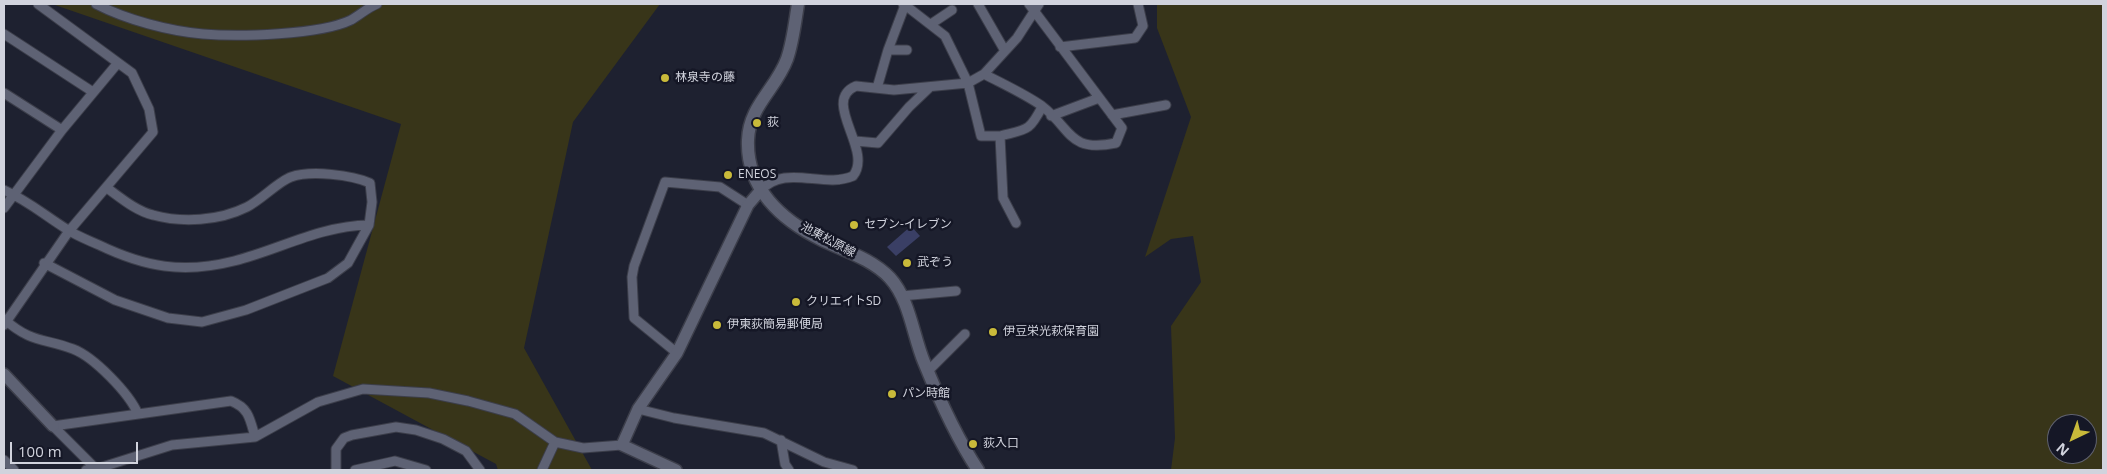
<!DOCTYPE html>
<meta charset="utf-8">
<style>
body{margin:0}
#map{position:relative;width:2107px;height:474px;overflow:hidden;background:#1e2130;font-family:"Open Sans",sans-serif}
canvas{display:block}
.frame{position:absolute;inset:0;border:5px solid #d1d3dd;pointer-events:none}
.north{position:absolute;left:2047px;top:414px;width:50px;height:50px;box-sizing:border-box;background:#151726;border:1px solid #60626f;border-radius:50%;rotate:222deg;font-size:14px;font-weight:700;line-height:20px;text-align:center;color:#d1d3dd}
.north::after{content:'';display:block;margin:auto;width:18px;height:22px;background:#c9ba3a;clip-path:polygon(50% 0,100% 100%,50% 72%,0 100%)}
.scale{position:absolute;left:10px;top:442px;width:128px;height:22px;box-sizing:border-box;border:2px solid #d1d3dd;border-top:0;padding-left:6px;font-size:15px;line-height:18px;white-space:nowrap;color:#d1d3dd;-webkit-text-stroke:4px #151726;paint-order:stroke}
</style>
<div id="map">
<canvas width="2107" height="474"></canvas>
<div class="frame"></div>
<div class="north">N</div>
<div class="scale">100 m</div>
</div>
<script>
const g = document.querySelector('canvas').getContext('2d');
g.lineJoin = 'round';
function paint(path, color) {
  g.fillStyle = color;
  g.fill(path, 'evenodd');
}
function strokePath(path, color, width, dash) {
  g.strokeStyle = color;
  g.lineWidth = width;
  g.lineCap = dash ? 'butt' : 'round';
  g.setLineDash(dash || []);
  g.stroke(path);
}
function drawText(font, color, halo, rows, align = 'center') {
  g.font = font + ' "Open Sans","Noto Sans JP",sans-serif';
  g.lineWidth = 5;
  g.setLineDash([]);
  g.textBaseline = 'middle';
  g.strokeStyle = halo;
  g.fillStyle = color;
  for (const [text, x, y, turn = 0] of rows) {
    g.save();
    g.translate(x, y);
    g.rotate((+turn || 0) * Math.PI / 180);
    g.textAlign = isNaN(turn) ? turn : align;
    if (halo) g.strokeText(text, 0, 0);
    g.fillText(text, 0, 0);
    g.restore();
  }
}
paint(new Path2D(`
 M52 4H660L573 122 524 348 592 470H498L496 464 333 376 401 124Z
 M1157 4H2103V470H1171L1175 438 1171 326 1201 282 1193 236 1171 239 1145 257 1191 117 1157 28ZM2057 424H2087V454H2057Z`), '#383519');
paint(new Path2D(`
 M911 226 920 236 896 256 887 247Z`), '#3a3f65');
const minor = new Path2D(`
 M96 4C127 20 169 31 203 34 238 37 320 35 351 20 360 15 367 8 377 4
 M978 4 1005 51
 M905 5 945 36 968 83 981 136H1000L1003 198 1016 223
 M931 24 952 10
 M4 34 93 92
 M1060 47 1135 38 1143 26 1138 4
 M888 50H907
 M984 74C1003 84 1025 94 1042 106 1072 129 1068 153 1116 143L1122 128 1029 4
 M877 88 888 50 905 5 903 4
 M4 93 62 130
 M1112 115 1166 105
 M1051 116 1099 98
 M1000 136C1027 129 1029 132 1042 107
 M855 141 878 143 909 107 930 87
 M4 190C30 202 44 215 68 230 77 236 88 240 99 245 145 267 183 274 234 261 281 249 319 226 369 225
 M760 191C785 163 823 189 853 176 874 150 820 101 856 86L894 90 968 83 984 74 1017 38 1039 4
 M4 208 62 130 117 64
 M44 263 115 300 168 318 202 322 246 310 328 278 348 263 369 225 372 202 370 183C352 175 311 170 291 177 279 181 261 200 247 207 219 221 182 223 153 215 136 211 121 198 107 188
 M901 296 956 291
 M4 319C31 343 43 338 73 349 94 357 129 393 138 414
 M4 325 69 231 153 132 149 109 132 73 38 4
 M677 353 634 318 632 277 634 266 665 182 720 187 748 205
 M928 371 965 334
 M638 409 674 418 764 433 824 462 853 470
 M53 426 231 401C249 408 250 419 255 437
 M53 426 96 469
 M781 440 785 464 789 470
 M4 460 14 470
 M86 470 96 469 172 445 255 437 318 402 363 389 429 393 468 401 515 414 555 442 583 448 622 445
 M336 470V449L344 438 352 435 396 427 416 430 443 439 466 451 480 470
 M355 470 395 461 426 470
 M542 470 555 442`);
const tertiary = new Path2D(`
 M4 374 53 426
 M676 470 622 445 638 409 677 353 748 205 760 191`);
const secondary = new Path2D(`
 M798 4C795 22 793 42 787 59 776 89 749 106 748 140 746 188 781 220 822 240 845 251 872 259 890 278 910 300 913 336 924 362 939 399 956 437 978 470`);
strokePath(minor, '#3c3e4a', 11);
strokePath(tertiary, '#3c3e4a', 14);
strokePath(secondary, '#3c3e4a', 15);
strokePath(minor, '#5e6274', 9);
strokePath(tertiary, '#5e6274', 11);
strokePath(secondary, '#5e6274', 12);
for (const [x, y, r, color] of [
 [665,78,5,"#c9ba3a"],
 [757,123,5,"#c9ba3a"],
 [728,175,5,"#c9ba3a"],
 [854,225,5,"#c9ba3a"],
 [907,263,5,"#c9ba3a"],
 [796,302,5,"#c9ba3a"],
 [717,325,5,"#c9ba3a"],
 [993,332,5,"#c9ba3a"],
 [892,394,5,"#c9ba3a"],
 [973,444,5,"#c9ba3a"]
]) {
  const dot = new Path2D();
  dot.arc(x, y, r, 0, 2 * Math.PI);
  g.fillStyle = color;
  g.fill(dot);
  strokePath(dot, '#151726', 2);
}
drawText('12px', '#d1d3dd', '#151726', [
 ["林泉寺の藤",675,78],
 ["荻",767,123],
 ["ENEOS",738,175],
 ["セブン-イレブン",864,225],
 ["武ぞう",917,263],
 ["クリエイトSD",806,302],
 ["伊東荻簡易郵便局",727,325],
 ["伊豆栄光萩保育園",1003,332],
 ["パン時館",902,394],
 ["荻入口",983,444]
], 'left');
drawText('12px', '#d1d3dd', '#151726', [
 ["池東松原線",828,240,28]
]);
</script>
